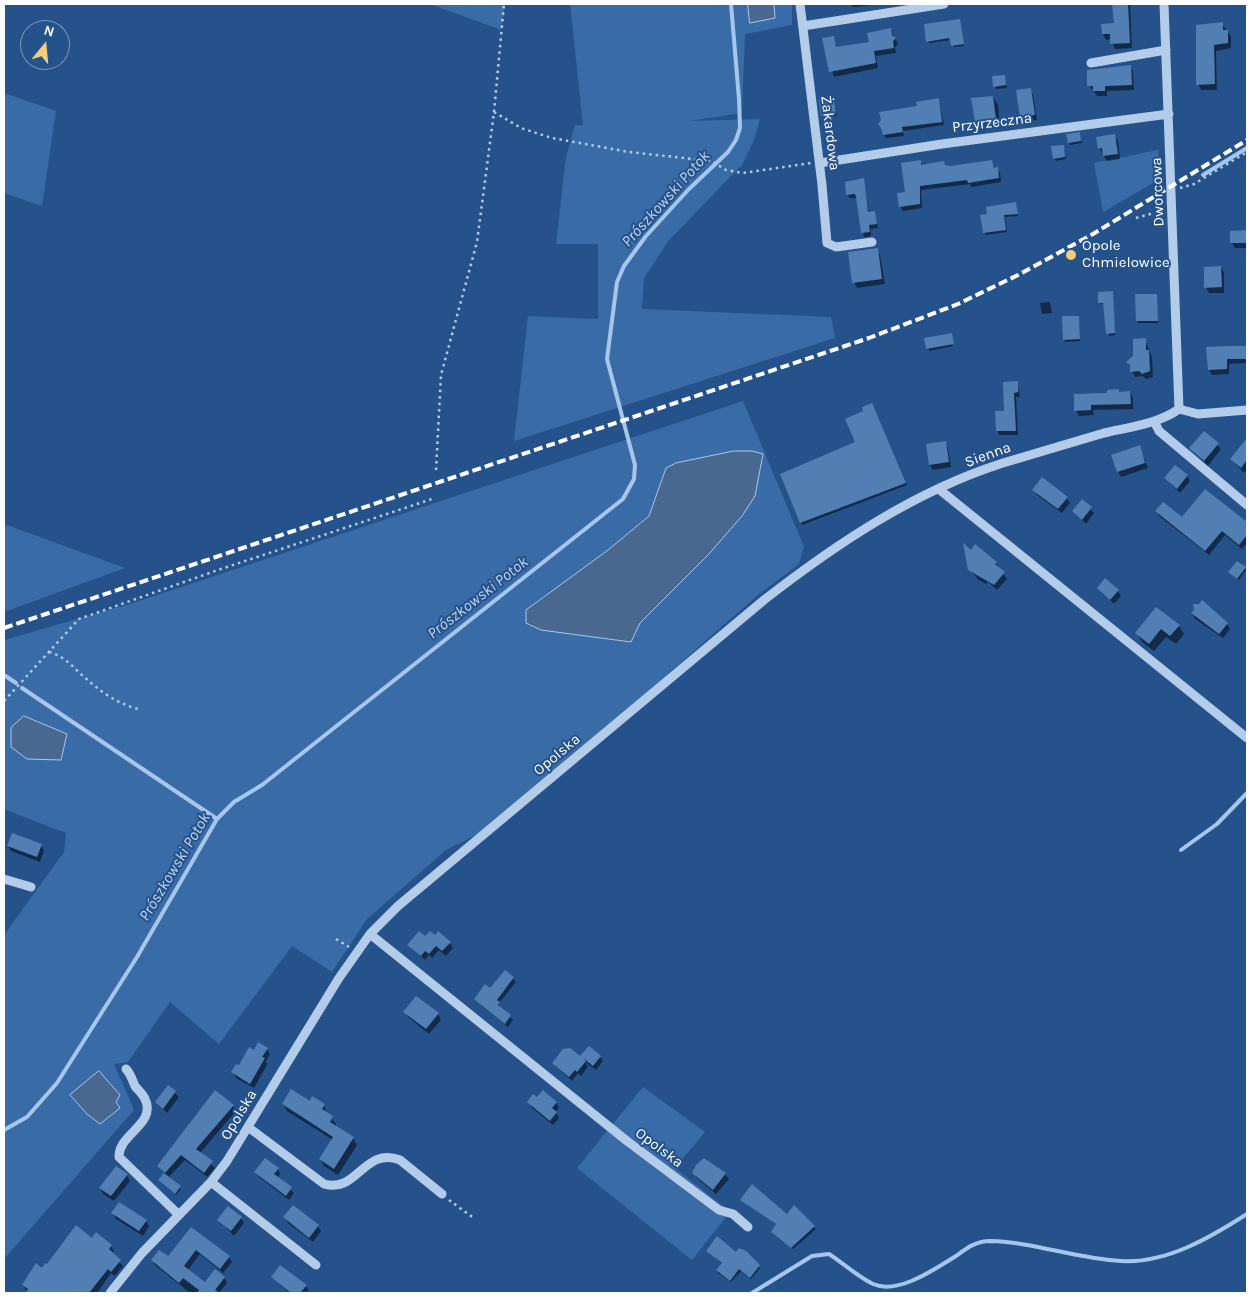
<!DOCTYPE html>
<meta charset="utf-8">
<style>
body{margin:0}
#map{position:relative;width:1251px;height:1297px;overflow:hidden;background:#25528a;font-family:Karla,sans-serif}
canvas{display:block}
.frame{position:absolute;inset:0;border:5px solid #fff;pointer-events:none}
.north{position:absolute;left:20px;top:20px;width:50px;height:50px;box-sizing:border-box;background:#25528a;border:1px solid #7c97b9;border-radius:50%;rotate:17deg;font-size:14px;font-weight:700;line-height:20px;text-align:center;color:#fff}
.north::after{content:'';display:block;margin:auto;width:18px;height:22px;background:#f4ce76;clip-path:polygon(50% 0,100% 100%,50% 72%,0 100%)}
</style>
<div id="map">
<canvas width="1251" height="1297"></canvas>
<div class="frame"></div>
<div class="north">N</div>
</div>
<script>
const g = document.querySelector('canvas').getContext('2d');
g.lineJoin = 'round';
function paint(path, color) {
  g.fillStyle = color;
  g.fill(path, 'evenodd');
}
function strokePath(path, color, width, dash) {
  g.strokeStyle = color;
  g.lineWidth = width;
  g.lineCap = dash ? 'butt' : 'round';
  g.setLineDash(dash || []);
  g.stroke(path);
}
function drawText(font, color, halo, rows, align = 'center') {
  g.font = font + ' Karla,sans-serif';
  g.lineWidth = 4;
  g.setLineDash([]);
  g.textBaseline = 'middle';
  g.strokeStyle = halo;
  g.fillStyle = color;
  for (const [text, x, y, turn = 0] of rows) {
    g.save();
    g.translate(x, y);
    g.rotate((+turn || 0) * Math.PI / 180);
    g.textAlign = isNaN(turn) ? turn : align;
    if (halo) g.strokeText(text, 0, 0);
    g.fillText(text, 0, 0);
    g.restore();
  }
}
paint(new Path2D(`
 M430 4H505L501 30Z
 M570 4H792V25L745 34 742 113 689 121 760 119 754 140 742 165 669 240 644 278 642 309 831 317 835 338 514 441 528 316 598 319V244H556L566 157 575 125H583Z
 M4 93 56 111 42 206 4 193Z
 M1158 150 1160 179 1103 212 1094 163Z
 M743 401 804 547 799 564 759 594 494 826 446 850 367 919 332 972 292 946 219 1044 170 1002 128 1062 114 1064 134 1110 4 1259V935L64 852 66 833 6 810 4 813V640L133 603Z
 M4 524 125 568 4 612Z
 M643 1087 705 1132 675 1168 730 1212 692 1260 577 1168Z`), '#396ca7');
const water = new Path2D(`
 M748 4H774L775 18 750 23Z
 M734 451H752L763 454 755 496 742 516 708 555 640 623 631 642 541 630 526 623V610L608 550 649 516 666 468 676 463Z
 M24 716 67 734 61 760 27 759 11 747V728Z
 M99 1071 120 1095 116 1102 120 1108 100 1124 87 1114 70 1095Z`);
paint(water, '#486890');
strokePath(water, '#a6c7eb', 1);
paint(new Path2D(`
 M851 4H882L853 7Z
 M1114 4H1130L1132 48 1115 49 1111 39 1106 40 1103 34V25H1115Z
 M959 20 964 46 954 47 951 40 929 43 927 41Z
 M1222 24 1231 36V48L1216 51 1217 90H1201L1198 84Z
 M891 30 898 44 895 47 896 53 876 56 878 68 834 77 823 39 833 38 837 48 870 43Z
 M1130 66 1133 72 1134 90 1107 91V96H1097L1089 85Z
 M1004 76 1007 88 996 89 995 87Z
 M1030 89 1033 95 1037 120 1024 122 1021 116Z
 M993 97 998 105 1000 127 981 130 976 121Z
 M834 99 837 116 824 118 822 116Z
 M939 100 944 125 903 131 904 136 886 138 884 135 918 107Z
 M1079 133 1082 143 1070 145 1069 143Z
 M1115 136 1118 141 1120 159 1107 161 1099 148Z
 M1064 149 1066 159 1056 161 1054 158Z
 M920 161 923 166 944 163 946 166 950 167 992 162 995 169H997L1000 173 1001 182 971 187 970 184 921 190 922 208 903 211 900 206Z
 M863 179 869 213 875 212 878 228 871 229V236L864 237 857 198H850L847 194 853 180Z
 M1016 203 1018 216 1005 217 1007 232 985 235 989 215Z
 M1231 232H1247V248H1235L1232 243Z
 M877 249 880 255 885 284 857 288 854 282Z
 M1221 267 1224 273V293H1209L1206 288Z
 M1112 292 1115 335 1109 336 1104 305 1100 303Z
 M1156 295 1158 323H1138L1137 321Z
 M1050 302 1052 313 1042 314 1040 303Z
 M1079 319 1080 341 1065 342 1064 340Z
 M951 335 953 346 929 351 926 339Z
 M1145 340 1152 357 1153 377 1146 379 1143 376 1135 377 1128 362 1134 356Z
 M1247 347V363L1229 364V374L1212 375 1209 370 1208 348Z
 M1017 382 1020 397H1016L1018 435H999L997 430Z
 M1118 391 1120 393H1130L1133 398V409L1093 410 1094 415 1079 416 1076 410Z
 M873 407 907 485 802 525 801 523 856 443Z
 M1204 432 1221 449 1208 466 1191 449Z
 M945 442 948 448 951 467 933 470 930 465Z
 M1242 446 1247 450V469L1244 473 1231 459Z
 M1139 447 1148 468 1121 477 1118 472Z
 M1187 476 1190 481 1180 493 1165 478Z
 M1033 490 1067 498 1070 503 1062 513 1037 495Z
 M1206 491 1247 524V543L1242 549 1225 535 1209 555 1159 516 1157 511 1183 519Z
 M1082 500 1094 513 1086 524 1074 511Z
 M976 546 996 563 1007 579 997 590 988 582 986 584 979 580 969 569 971 551Z
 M1245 568 1246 570 1239 580 1231 574Z
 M1098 588 1118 591 1121 596 1114 604Z
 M1192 613 1227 624 1230 629 1223 638 1195 619Z
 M1179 626 1184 634 1176 644 1166 637 1154 651 1142 642 1137 633Z
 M41 845 44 851 40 862 11 851 8 846Z
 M426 938 450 943 453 948 446 956 439 950 432 958 429 955 425 960 409 945Z
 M505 971 516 982 499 1003 500 1008 513 1020 508 1027 475 999 490 989Z
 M405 1012 438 1014 441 1020 429 1034 408 1017Z
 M267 1049 270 1054 266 1061 267 1065 254 1088 236 1078 233 1072 254 1052Z
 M600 1057 603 1061 596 1070 585 1062 588 1067 581 1076 578 1073 572 1081 553 1063Z
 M168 1086 179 1097 167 1113 156 1102Z
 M538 1099 556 1102 559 1108 556 1112 559 1118 553 1125 532 1108 529 1102Z
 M310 1102 324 1105 327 1114 336 1124 335 1127 353 1138 357 1145 338 1175 324 1166 320 1159 333 1140 287 1111 283 1104Z
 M233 1106 236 1111 200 1153 215 1168 207 1177 185 1160 168 1178 181 1189 176 1195 161 1183 160 1180 165 1174 158 1166Z
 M704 1160 725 1174 729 1179 716 1194 697 1178 694 1173Z
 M278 1169 280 1174 277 1178 294 1193 289 1200 259 1177 256 1172Z
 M127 1175 130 1181 114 1201 103 1194 100 1188Z
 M741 1200 787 1216 794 1207 816 1229 793 1249 773 1234 777 1225Z
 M113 1213 146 1221 149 1226 143 1236 116 1219Z
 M285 1217 318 1226 321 1231 313 1242 288 1223Z
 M241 1218 244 1223 234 1236 219 1220Z
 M191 1229 229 1257 232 1262 223 1273 200 1254 188 1270 206 1284 224 1277 227 1283 219 1293H190L155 1265 152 1260 168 1258Z
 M92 1240 111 1246 114 1251 112 1254 123 1266 115 1276 111 1273 97 1293H30L26 1290 23 1285 43 1269Z
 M708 1251 737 1253 760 1268 751 1279 741 1271 731 1282 718 1273 717 1270 722 1264Z
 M272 1277 306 1286 309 1291 289 1293Z`), '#0007');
strokePath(new Path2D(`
 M1203 175 1247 148
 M4 675 16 683
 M22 688 217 819
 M1181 850 1217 824 1247 793
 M4 1130 27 1117 57 1083 137 957 217 819 234 802 262 785 623 499 634 479 635 465 607 359 617 282 624 266 646 236 689 189 728 152 736 140 740 128 739 99 731 4
 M752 1293 812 1256 829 1254C843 1263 858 1277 873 1284 898 1295 935 1269 956 1256 967 1248 976 1241 990 1241 1034 1242 1077 1259 1121 1261 1166 1264 1211 1237 1247 1214`), '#a6c7eb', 4);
paint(new Path2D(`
 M1112 4H1128L1130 43 1110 44V34H1102L1101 24 1114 23Z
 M960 19 964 44 951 46 949 38 926 42 924 24Z
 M1223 22V30H1228V43L1214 45 1215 84 1196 85V25Z
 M891 28 892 35 896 38 893 41 894 48 874 51 876 63 829 72 822 38 834 36 836 47 869 42 867 33Z
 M1131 65 1132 85 1105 86V91H1093V86H1087V70Z
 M1005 75 1006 85 993 87 992 76Z
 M1031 88 1035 115 1020 117 1016 90Z
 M993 96 996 119 975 122 971 98Z
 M834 98 836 114 821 116 819 100Z
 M939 98 942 122 902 127 903 132 883 135 881 128 878 124 881 120 879 112 917 106 916 102Z
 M1080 132 1081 141 1068 143 1066 134Z
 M1115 134 1118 154 1103 156 1102 148 1098 149 1096 137Z
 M1064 145 1065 157 1053 159 1051 146Z
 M921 160V165L944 161 945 165 950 166 992 160 994 168 998 167 999 178 968 183 967 180 920 186V204L899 207 897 193 905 192 901 163Z
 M864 178 868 212 875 211 877 224 869 225 870 232 861 233 856 197 855 194 846 195 845 182Z
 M1016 202 1018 214 1004 215 1006 230 983 233 980 215 987 214 986 207Z
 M1247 230V243H1230V231Z
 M878 248 882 279 852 283 848 252Z
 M1221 266 1222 287 1204 288V267Z
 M1113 291 1115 333 1106 334 1103 303H1098V292Z
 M1135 294H1157L1158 321H1136Z
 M1062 316H1079L1080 339 1063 340Z
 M952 333 954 344 926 349 924 338Z
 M1146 338V350H1149L1150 371 1142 374 1139 371 1130 372V365L1126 362 1133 356V339Z
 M1226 346H1247V359H1227V369L1208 370 1206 347Z
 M1018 381V392L1014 393 1016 431H996L995 411H1004L1003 382Z
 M1119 389V392L1130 391 1131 404 1091 405V410L1074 411V394L1107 393V390Z
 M872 403 906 483 800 523 780 474 855 442 845 419 863 411 862 407Z
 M1204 431 1219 443 1204 461 1189 448Z
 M1247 438V460L1241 468 1230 459Z
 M946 441 949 462 929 465 926 444Z
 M1140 445 1145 463 1117 472 1111 455Z
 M1175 465 1188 475 1177 489 1164 478Z
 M1042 477 1068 497 1058 509 1032 490Z
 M1205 489 1247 522V535L1239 545 1222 531 1205 551 1155 511 1163 502 1182 517Z
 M1082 499 1092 507 1082 520 1072 511Z
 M963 543 971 550 975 544 997 562 995 564 1005 572 994 585 968 570Z
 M1237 561 1246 567 1237 579 1228 572Z
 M1105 578 1119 590 1110 600 1097 588Z
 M1202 600 1228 623 1219 634 1191 613 1194 610 1193 604H1199Z
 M1156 607 1180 625 1170 636 1161 629 1149 644 1135 633Z
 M12 833 42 844 37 857 7 846Z
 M419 931 425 936 430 931 435 935 438 931 451 942 442 951 436 946 429 954 425 951 421 956 407 945Z
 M505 970 514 977 497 1000 500 1002 498 1005 511 1015 505 1024 474 999 485 984 490 988Z
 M416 996 439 1013 426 1029 403 1012Z
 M258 1042 268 1048 262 1057 265 1058 250 1084 231 1072 236 1064 239 1065 249 1047 254 1050Z
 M589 1046 601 1056 593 1066 583 1058 586 1061 577 1072 575 1070 569 1077 552 1063 563 1049 570 1048 580 1056Z
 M168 1085 176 1091 163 1109 155 1102Z
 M291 1089 310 1101 312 1096 325 1104 322 1109 333 1116 330 1122 354 1137 334 1169 319 1159 333 1137 282 1104Z
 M215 1090 234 1105 196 1149 213 1161 204 1173 181 1155 165 1173 157 1166Z
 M543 1090 557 1102 552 1108 557 1112 550 1121 527 1102 533 1094 537 1097Z
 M265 1158 279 1168 274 1174 292 1187 286 1196 254 1172Z
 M704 1158 726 1173 713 1190 692 1173 696 1165Z
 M116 1166 128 1174 111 1196 99 1188Z
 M164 1173 181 1186 175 1194 158 1180Z
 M752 1184 787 1214 794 1205 815 1226 791 1248 771 1232 776 1224 740 1200Z
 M119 1202 147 1220 139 1231 111 1213Z
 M293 1205 319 1225 309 1238 283 1217Z
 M228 1206 242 1217 231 1231 217 1220Z
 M76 1225 92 1238 96 1232 112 1245 109 1249 121 1260 111 1272 108 1269 89 1293H26L28 1289 22 1285 36 1263 42 1268 45 1263 47 1264Z
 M191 1227 230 1256 220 1269 196 1250 184 1266 205 1282 215 1269 225 1277 215 1290 220 1293H197L199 1290 183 1278 179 1283 151 1260 159 1250 168 1256Z
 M717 1236 736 1252 739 1248 746 1251 760 1265 750 1278 739 1269 730 1281 716 1270 722 1263 706 1251Z
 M280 1265 307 1285 300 1293H291L271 1277Z`), '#517eb3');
strokePath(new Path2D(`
 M494 112 521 128 552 138 629 152 711 161 726 170 743 173 811 163
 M1180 188 1194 184 1247 152
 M1136 218 1161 211
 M436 470 441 375 477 242 494 112 504 4
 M49 652C66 656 76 671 90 682 104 694 119 704 138 709
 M4 701 79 619 218 570 435 498
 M336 939 349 947
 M449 1200 475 1219`), '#b2ccea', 2.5, [2.5, 4]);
strokePath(new Path2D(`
 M800 4 822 185 827 243 836 247 872 242
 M1164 4 1179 409
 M803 26 944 4
 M1091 63 1166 50
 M820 163 942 144 1169 114
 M1179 409 1198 414 1247 410
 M1154 421 1159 431 1247 505
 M940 490 1247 738
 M4 879 31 887
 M370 934 627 1141 719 1210 733 1214 748 1227
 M126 1069C131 1074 132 1080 135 1086 138 1090 143 1094 145 1099 157 1124 118 1134 119 1157L179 1215
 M248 1127 324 1184C357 1194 364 1146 400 1160L442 1194
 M211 1182 316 1265
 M110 1293 142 1253 211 1182 227 1161 339 978 370 934 398 906 764 600C836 544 915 491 1003 463 1036 453 1070 443 1104 433 1129 427 1158 424 1179 409`), '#b2ccea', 9);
strokePath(new Path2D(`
 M4 628 869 338 958 304 1018 275 1093 234 1247 140`), '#fff', 4, [9, 4]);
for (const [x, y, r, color] of [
 [1071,255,6,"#f4ce76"]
]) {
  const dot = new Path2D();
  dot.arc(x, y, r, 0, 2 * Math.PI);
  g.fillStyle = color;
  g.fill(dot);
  strokePath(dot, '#25528a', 2);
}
drawText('15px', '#fff', '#25528a', [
 ["Przyrzeczna",992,123,-7],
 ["Żakardowa",830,133,83],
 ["Dworcowa",1158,192,-92],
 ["Sienna",988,455,-20],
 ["Opolska",557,755,-40],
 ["Opolska",239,1115,-59],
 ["Opolska",659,1148,37]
]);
drawText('15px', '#fff', '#25528a', [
 ["Opole",1082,246],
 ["Chmielowice",1082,263]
], 'left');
drawText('italic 16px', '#bed6f1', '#25528a', [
 ["Prószkowski Potok",666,199,-48],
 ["Prószkowski Potok",478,598,-38],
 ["Prószkowski Potok",175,867,-59]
]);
</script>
